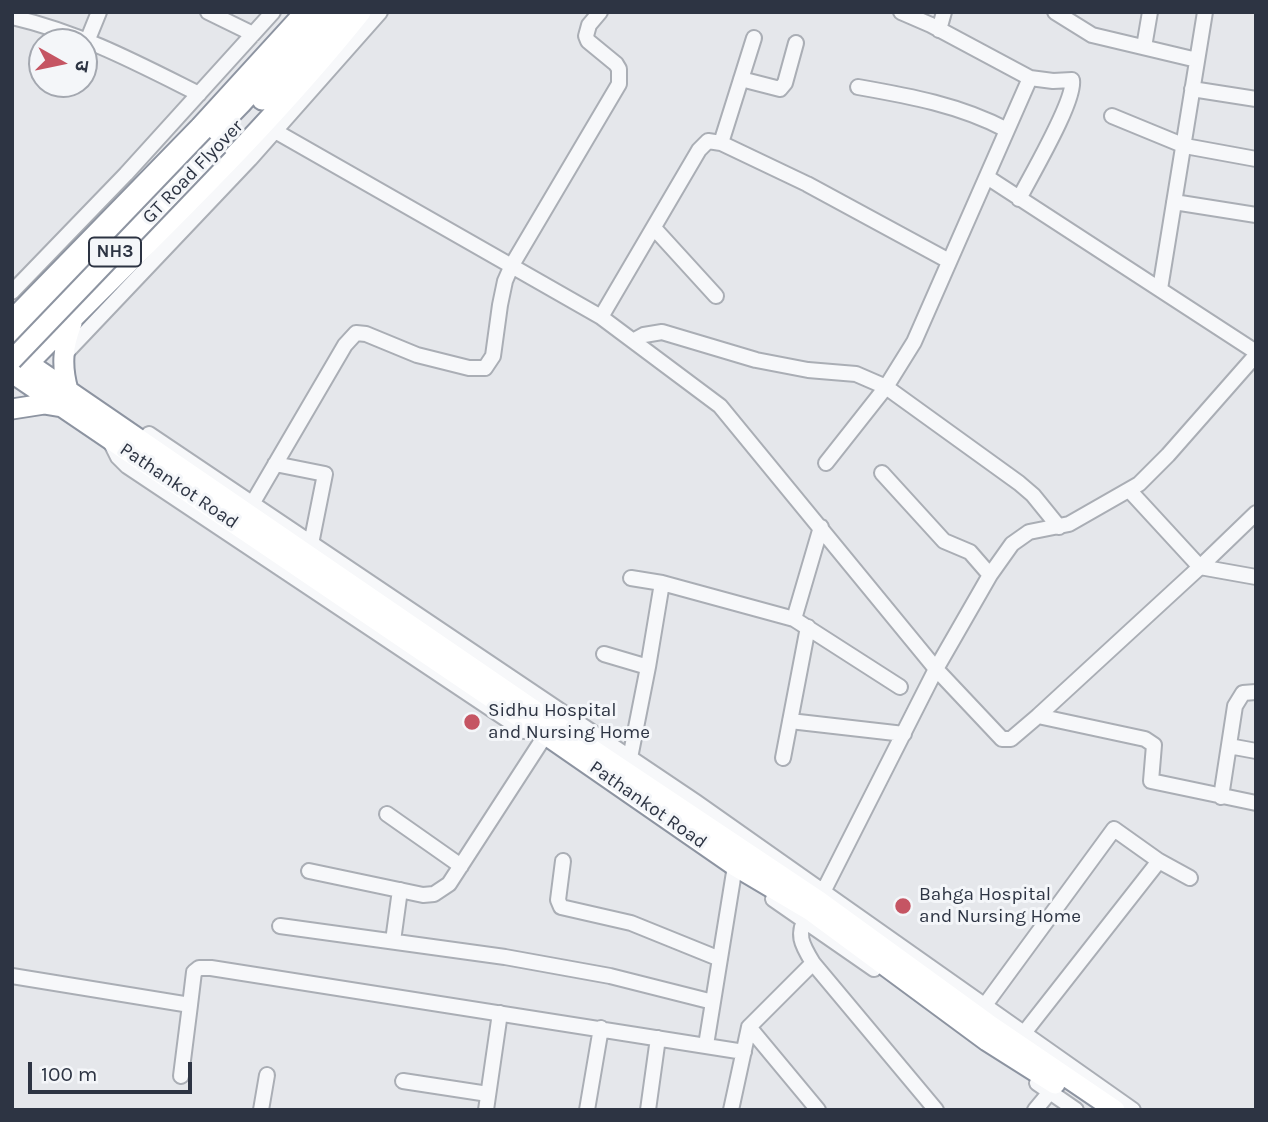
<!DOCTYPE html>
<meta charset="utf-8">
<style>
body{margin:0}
#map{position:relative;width:1268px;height:1122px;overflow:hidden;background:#e5e7eb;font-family:Karla,"Noto Sans Devanagari",sans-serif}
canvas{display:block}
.frame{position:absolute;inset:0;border:14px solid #2d3443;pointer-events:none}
.north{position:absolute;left:28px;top:28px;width:70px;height:70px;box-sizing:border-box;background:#f4f6f9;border:2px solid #a4a8b0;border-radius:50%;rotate:99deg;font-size:19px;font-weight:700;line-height:28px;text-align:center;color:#2d3443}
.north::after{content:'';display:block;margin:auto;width:24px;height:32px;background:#c55563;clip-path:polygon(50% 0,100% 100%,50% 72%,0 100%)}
.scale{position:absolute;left:28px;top:1062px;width:164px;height:32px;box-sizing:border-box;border:4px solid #2d3443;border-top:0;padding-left:9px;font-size:21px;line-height:24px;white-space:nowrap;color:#2d3443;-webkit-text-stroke:5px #f4f6f9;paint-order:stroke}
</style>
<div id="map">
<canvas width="1268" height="1122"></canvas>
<div class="frame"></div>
<div class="north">उ</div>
<div class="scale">100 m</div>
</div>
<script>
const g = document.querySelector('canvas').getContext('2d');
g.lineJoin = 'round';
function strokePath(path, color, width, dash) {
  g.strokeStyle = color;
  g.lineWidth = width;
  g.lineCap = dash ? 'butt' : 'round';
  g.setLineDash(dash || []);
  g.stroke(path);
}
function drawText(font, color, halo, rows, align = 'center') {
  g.font = font + ' Karla,sans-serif';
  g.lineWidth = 6;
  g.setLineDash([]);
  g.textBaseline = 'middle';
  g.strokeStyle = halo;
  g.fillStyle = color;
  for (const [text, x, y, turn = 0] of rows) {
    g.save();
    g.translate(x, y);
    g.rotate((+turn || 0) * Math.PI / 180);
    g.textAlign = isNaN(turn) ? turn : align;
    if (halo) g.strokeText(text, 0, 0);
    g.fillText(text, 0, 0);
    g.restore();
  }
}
const minor = new Path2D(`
 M208 12 253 34
 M1055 12 1092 35 1197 60
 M12 17C81 33 137 63 199 94
 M939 30 944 12
 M88 39 99 12
 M1144 47 1150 12
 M741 79 780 89 785 83 796 43
 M858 87C909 96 960 105 1007 130
 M1192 89 1256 99
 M1112 116 1185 146 1256 159
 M275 131 601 317 720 406 936 669 1002 739H1011L1038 716 1200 567 1256 513
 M721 143 754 38
 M987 177 1256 352
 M1019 199C1030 177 1076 100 1072 80L1053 81 1030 78
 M1174 202 1256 215
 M654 228 716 296
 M1160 289 1205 12
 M12 292 126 174 273 12
 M601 317 699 150 708 141 721 143 807 184 949 261
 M633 341 644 335 662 332 756 360 808 370 856 374 886 387 1019 483 1033 495 1059 527
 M64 355 250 159 380 12
 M149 434 696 802 1133 1110
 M110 441 118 457 127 466 524 731
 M826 463 886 387 914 342 1030 78 931 25 901 12
 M275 464 325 474 311 544
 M882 473 944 541 970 552 990 575
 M1130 491 1200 567 1256 577
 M252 504 345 345 356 333 366 334 417 355 469 368H485L493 356 500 305 505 281 512 265 619 84V69L616 64 588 41 586 36 589 25 600 12
 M631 578 662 583
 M794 619 821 527
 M604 654 648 667
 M1038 716 1145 739 1154 745 1151 781 1256 803
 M790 721 904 734
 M1229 746 1256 751
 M630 758 648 667 662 583 794 619 900 687
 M783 758 808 627
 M1221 797 1235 706 1243 693 1256 692
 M387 814 461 866
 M563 861 558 900 561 907 631 923 720 959
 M309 871 423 895 434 894 449 884 541 742
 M820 898 936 669 990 575 1012 544 1029 532 1069 524 1139 484 1168 455 1256 355
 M773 899 874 969
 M808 914C795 934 802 945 813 963L936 1110
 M280 926 505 957 610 976 713 1002
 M393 941 400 890
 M12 976 190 1005 194 972 199 968H211L744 1052
 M985 1005 1114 829 1159 861 1190 878
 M749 1027 818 1110
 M1024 1033 1159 861
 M706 1045 735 866
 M181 1076 190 1005
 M403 1081 488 1094
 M1037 1083 1076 1110
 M261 1110 267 1075
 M486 1110 500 1013
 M587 1110 601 1028
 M648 1110 658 1038
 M731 1110 749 1027 813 963
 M1035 1110 1050 1092`);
const highway = new Path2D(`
 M262 100 342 12
 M12 320 200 127 305 12
 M12 340 241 104 323 12
 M12 352 559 727 819 901 987 1023 1115 1110
 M20 372C135 254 258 141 361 12
 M12 373 553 740 735 866 811 911 987 1041 1055 1084
 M68 390C61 365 63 347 72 323
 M12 409 44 404 62 407`);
strokePath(minor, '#aaaeb5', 18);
strokePath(highway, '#8d94a1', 23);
strokePath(minor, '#f7f8fa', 14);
strokePath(highway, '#fff', 19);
const highwayBridge = new Path2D(`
 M12 360 218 145`);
strokePath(highwayBridge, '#8d94a1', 23, []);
strokePath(highwayBridge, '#fff', 19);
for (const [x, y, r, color] of [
 [472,722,9,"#c55563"],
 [903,906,9,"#c55563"]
]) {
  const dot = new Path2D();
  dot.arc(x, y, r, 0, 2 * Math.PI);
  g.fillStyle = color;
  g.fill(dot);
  strokePath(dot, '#f4f6f9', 2.5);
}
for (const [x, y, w] of [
 [115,252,52]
]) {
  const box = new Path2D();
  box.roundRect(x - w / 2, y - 14.5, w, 29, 5);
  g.fillStyle = '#f4f6f9';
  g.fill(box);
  strokePath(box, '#2d3443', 2);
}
drawText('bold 18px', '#2d3443', null, [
 ["NH3",115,252]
]);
drawText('19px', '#2d3443', '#f4f6f9', [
 ["GT Road Flyover",193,172,-46],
 ["Pathankot Road",179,486,34],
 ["Pathankot Road",648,805,35]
]);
drawText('19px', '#2d3443', '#f4f6f9', [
 ["Sidhu Hospital",488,711],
 ["and Nursing Home",488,733],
 ["Bahga Hospital",919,895],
 ["and Nursing Home",919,917]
], 'left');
</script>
